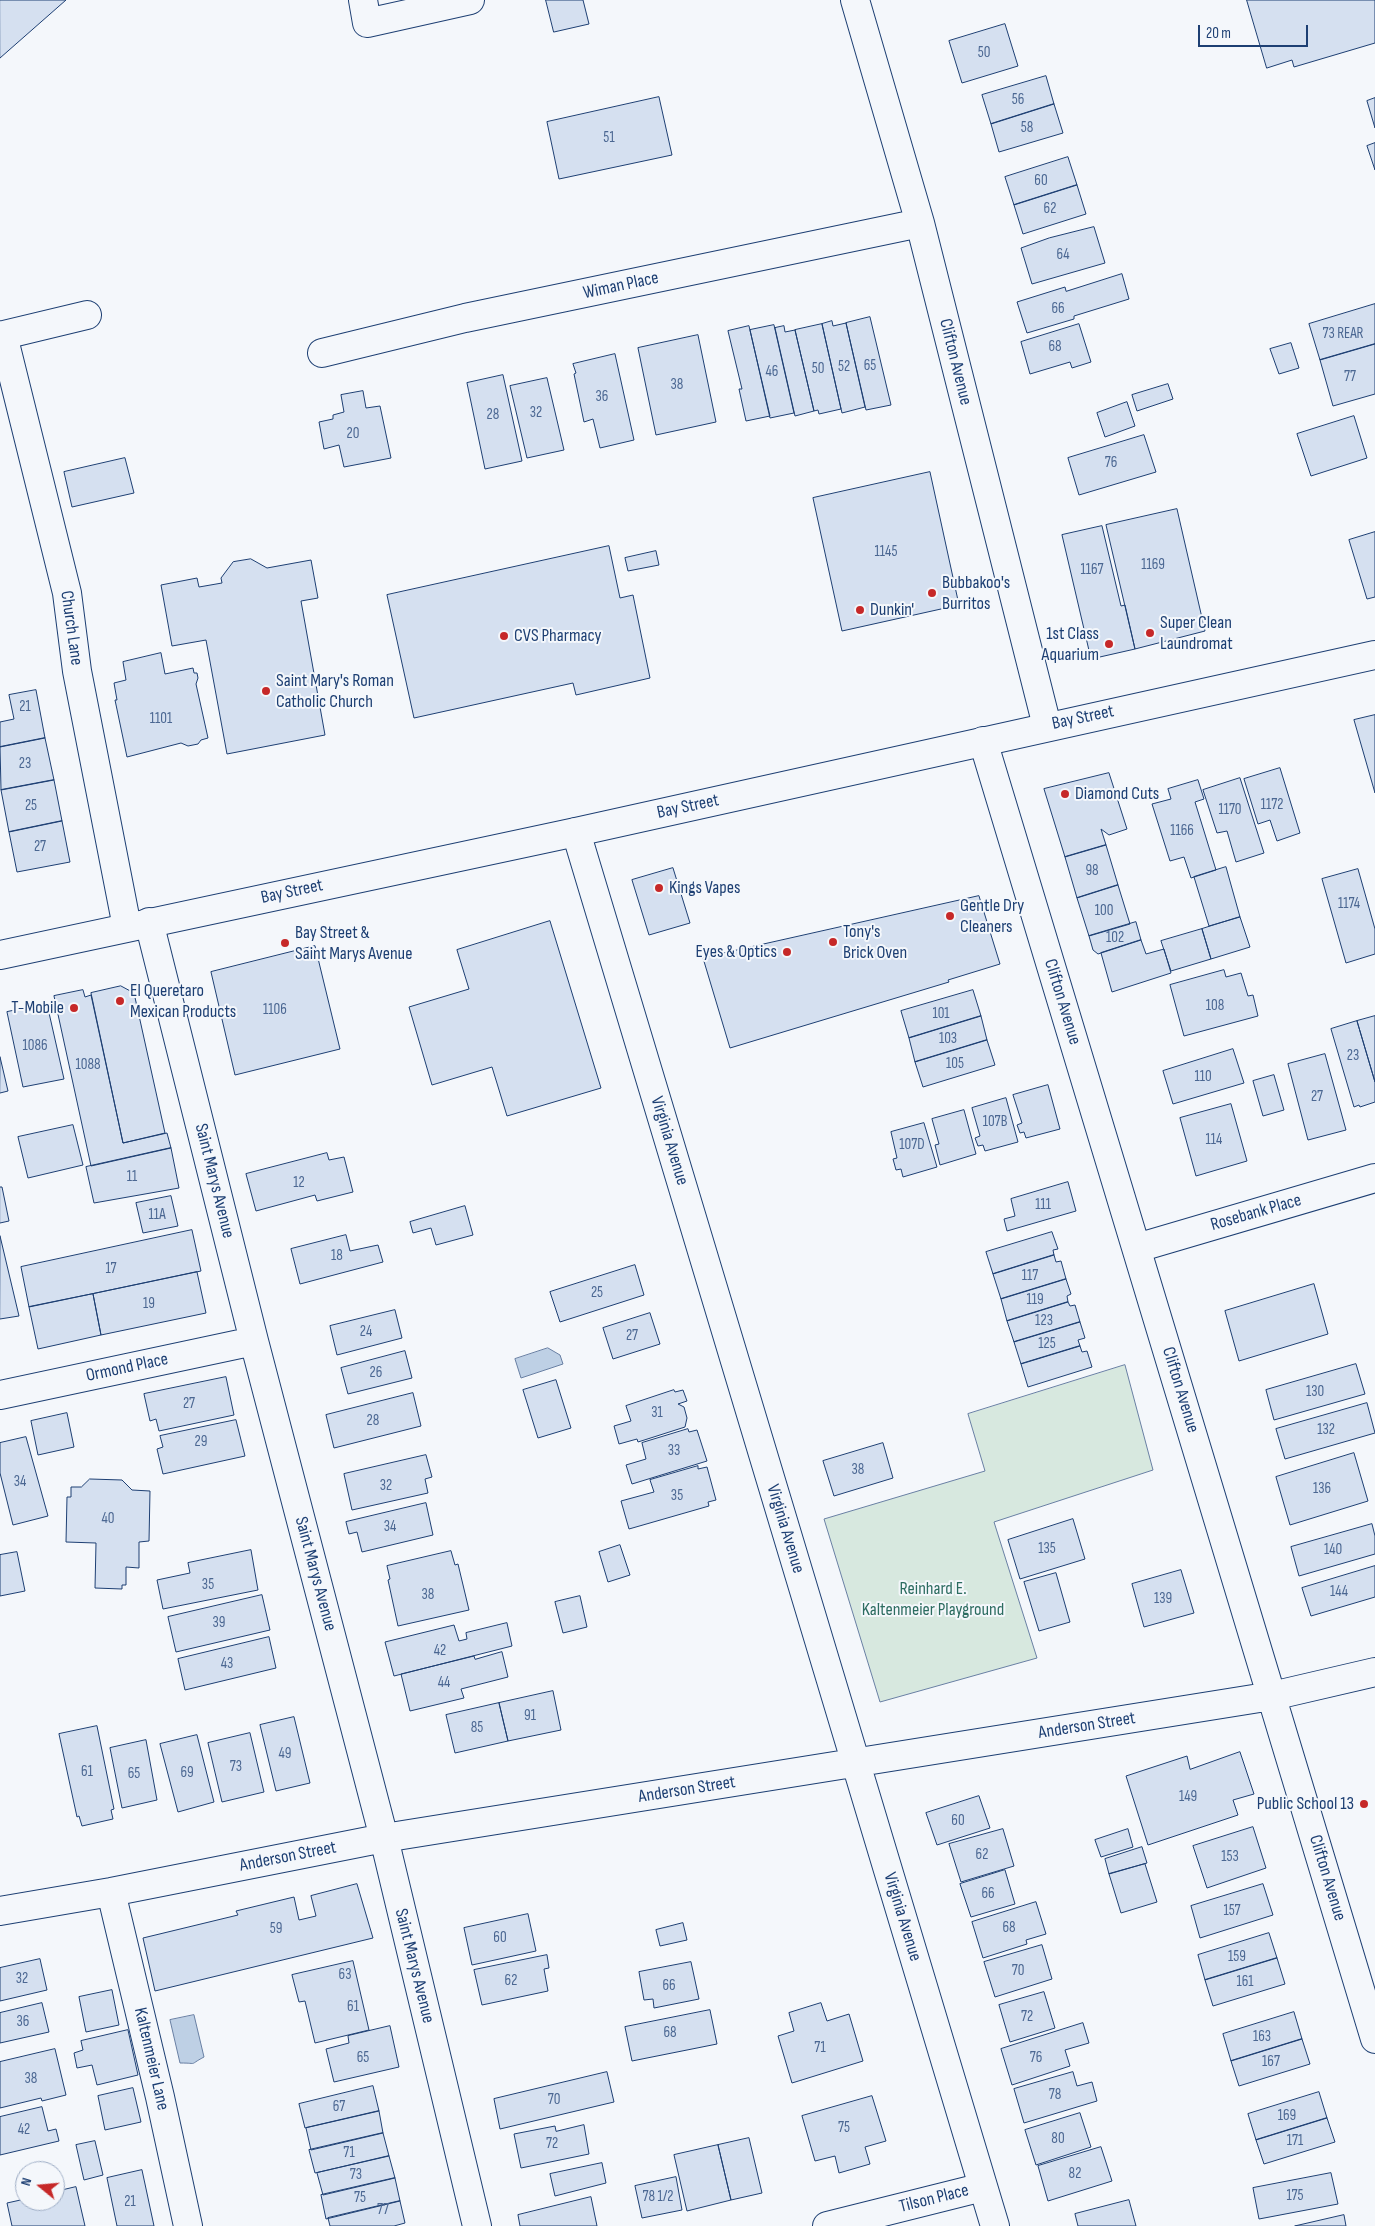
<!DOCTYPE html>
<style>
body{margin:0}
#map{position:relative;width:1375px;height:2226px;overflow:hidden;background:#f4f7fb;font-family:"Sofia Sans Condensed",sans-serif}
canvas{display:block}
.north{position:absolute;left:15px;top:2161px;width:50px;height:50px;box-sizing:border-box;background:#f4f7fb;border:1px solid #9eadc5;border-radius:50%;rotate:287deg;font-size:14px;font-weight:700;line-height:20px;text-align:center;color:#1d3f73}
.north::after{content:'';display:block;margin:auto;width:18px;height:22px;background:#c62828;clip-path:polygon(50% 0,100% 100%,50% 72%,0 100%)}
.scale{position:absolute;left:1198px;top:25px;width:110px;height:22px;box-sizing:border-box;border:2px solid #1d3f73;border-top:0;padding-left:6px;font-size:15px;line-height:18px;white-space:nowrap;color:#1d3f73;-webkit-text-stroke:4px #f4f7fb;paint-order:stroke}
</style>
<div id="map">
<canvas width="1375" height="2226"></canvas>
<div class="north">N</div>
<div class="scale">20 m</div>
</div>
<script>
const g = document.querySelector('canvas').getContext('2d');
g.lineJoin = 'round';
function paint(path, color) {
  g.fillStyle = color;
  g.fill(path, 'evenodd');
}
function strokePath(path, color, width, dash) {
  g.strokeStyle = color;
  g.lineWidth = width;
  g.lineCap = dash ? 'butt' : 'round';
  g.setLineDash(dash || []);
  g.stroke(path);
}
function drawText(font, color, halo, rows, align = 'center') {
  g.font = font + ' "Sofia Sans Condensed",sans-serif';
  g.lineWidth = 4;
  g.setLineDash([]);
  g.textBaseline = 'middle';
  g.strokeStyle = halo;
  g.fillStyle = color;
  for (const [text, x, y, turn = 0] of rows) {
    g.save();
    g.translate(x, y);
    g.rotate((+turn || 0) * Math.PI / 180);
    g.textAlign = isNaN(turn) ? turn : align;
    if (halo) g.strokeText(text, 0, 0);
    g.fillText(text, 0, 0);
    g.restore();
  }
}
const green = new Path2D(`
 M1125 1365 1153 1470 994 1522 1037 1658 880 1702 824 1519 985 1471 968 1414Z`);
paint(green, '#d7e8df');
strokePath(green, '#687fa3', 1);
const water = new Path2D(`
 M548 1348 560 1355 563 1364 521 1378 515 1359Z
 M194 2015 204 2057C187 2066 200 2063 180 2063L170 2020Z`);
paint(water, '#bed0e5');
strokePath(water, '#687fa3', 1);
const building = new Path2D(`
 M0 0H66L0 58Z
 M546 0H583L589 24 554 32Z
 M1247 0H1375V43L1294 67 1292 60 1267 68Z
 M1005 24 1018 66 962 83 949 41Z
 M1046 76 1054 104 991 124 982 95Z
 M659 97 672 155 559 179 547 122Z
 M1375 98V128L1367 101Z
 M1054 104 1063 133 999 152 991 124Z
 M1375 143V170L1367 146Z
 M1068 157 1077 185 1014 205 1005 177Z
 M1077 185 1086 214 1023 234 1014 205Z
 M1094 227 1105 263 1032 284 1021 248 1049 238Z
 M1122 274 1129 299 1074 316V319L1027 333 1017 302 1065 287 1066 291Z
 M1375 304V344L1320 360 1309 324Z
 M870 317 891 405 866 410 846 323Z
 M832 321 833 326 846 323 865 407 842 413 822 324Z
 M822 324 841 409 819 414 818 410 814 411 795 330Z
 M1079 324 1091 362 1072 368 1070 362 1030 374 1021 342Z
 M774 325 794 413 770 418 750 330Z
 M749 326 770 416 746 421 739 389H742L728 331Z
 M784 326 785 332 795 330 814 411 795 416 775 328Z
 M698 335 716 422 656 435 638 348Z
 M1291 343 1299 368 1279 374 1270 349Z
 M1375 344V394L1333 406 1320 360Z
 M615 354 634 440 600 448 593 419 584 422 574 374 576 373 573 364Z
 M503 375 522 461 485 469 467 383Z
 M547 378 564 450 527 458 510 386Z
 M1168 384 1173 399 1137 411 1132 395Z
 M363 391 366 408 380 406 391 458 344 467 339 445 324 449 319 422 333 419V415L344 412 341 395Z
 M1127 402 1135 426 1105 437 1097 413Z
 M1354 416 1367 458 1311 476 1297 434Z
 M1144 435 1156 472 1079 495 1068 458Z
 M125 458 134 493 72 507 64 472Z
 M930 472 959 605 842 631 813 498Z
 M1177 509 1205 631 1135 649 1106 525Z
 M1102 526 1121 606 1125 605 1135 649 1091 659 1062 535Z
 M1375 532V597L1367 599 1349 540Z
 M609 546 620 598 633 595 650 678 576 695 573 683 414 718 387 595Z
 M656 551 659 565 628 571 625 558Z
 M251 559 267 568 311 560 318 598 301 601 325 735 227 754 206 640 172 646 161 585 197 578 199 587 222 583 221 578 233 562Z
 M161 653 165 674 193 668 194 673H197L198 678 196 684 208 738 201 740 198 744 188 746 181 743 127 757 115 700H117L114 683 126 680 123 662Z
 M36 690 45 738 0 747V722L14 719 9 695Z
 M1375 715V793L1354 720Z
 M45 738 54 780 1 790 0 747Z
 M1280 768 1300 833 1277 841 1270 820 1258 824 1244 779Z
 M1109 773 1127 829 1109 835 1101 829 1106 845 1065 857 1044 789Z
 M1240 778 1264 853 1236 862 1227 831 1217 833 1203 790Z
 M54 780 62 821 9 832 1 790Z
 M1198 780 1204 799 1195 802 1216 870 1191 878 1184 857 1170 861 1152 804 1171 799 1168 789Z
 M62 821 70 862 17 872 9 832Z
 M1106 845 1118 885 1077 898 1065 857Z
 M1226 867 1240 917 1209 926 1194 877Z
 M673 868 690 923 649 935 632 880Z
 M1358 869 1375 929V954L1346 963 1322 879Z
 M1118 885 1130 924 1089 936 1077 898Z
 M979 896 1000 964 948 980 949 982 730 1048 703 958Z
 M1240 917 1250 947 1211 959 1202 929Z
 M550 921 601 1088 507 1116 492 1067 432 1085 409 1007 469 989 457 950Z
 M1136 922 1141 940 1098 954 1093 950 1089 936Z
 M1202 929 1211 959 1171 971 1161 941Z
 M1141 940 1146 954 1164 949 1171 973 1112 992 1101 953Z
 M315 946 340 1049 235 1075 211 972Z
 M1224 970 1226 977 1241 973 1248 996 1253 995 1258 1016 1184 1036 1170 985Z
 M121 986 134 993 165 1133 123 1143 91 993Z
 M83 990 85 997 91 995 123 1143 167 1133 171 1148 91 1166 54 996Z
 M973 990 981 1016 909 1038 901 1011Z
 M47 1004 64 1079 23 1087 7 1012Z
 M981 1016 987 1040 915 1062 909 1038Z
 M1375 1016V1082L1357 1021Z
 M1357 1021 1375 1082V1102L1360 1107 1359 1105 1354 1107 1331 1029Z
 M987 1040 995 1065 923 1087 915 1062Z
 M1233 1049 1244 1083 1173 1104 1163 1071Z
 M1325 1054 1346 1130 1308 1140 1288 1064Z
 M0 1057 8 1091 0 1093Z
 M1274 1075 1284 1110 1263 1116 1253 1081Z
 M1048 1085 1060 1129 1026 1138 1024 1132 1020 1133 1017 1125 1022 1123 1013 1095Z
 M1006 1098 1018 1142 985 1151 983 1145 978 1146 975 1138 980 1136 972 1108Z
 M1231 1104 1247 1161 1196 1176 1180 1118Z
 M964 1110 976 1154 940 1165 935 1145 939 1144 932 1119Z
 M924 1123 937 1167 903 1177 901 1169 896 1170 893 1159 897 1158 891 1132Z
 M73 1125 83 1165 28 1178 18 1137Z
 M171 1148 179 1188 94 1203 86 1167Z
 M327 1153 329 1160 344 1157 353 1192 317 1201 315 1195 256 1211 246 1174Z
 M1068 1182 1076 1211 1007 1231 1004 1219 1015 1216 1011 1199Z
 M0 1187H2L9 1221 0 1223Z
 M171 1196 178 1226 143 1233 136 1203Z
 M465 1206 473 1235 436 1245 431 1228 413 1233 410 1222Z
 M192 1230 201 1271 29 1307 21 1267Z
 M1052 1232 1058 1249 1053 1250 1054 1255 993 1274 986 1252Z
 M346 1235 350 1251 378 1245 383 1262 300 1284 291 1249Z
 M0 1236 19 1316 0 1319Z
 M1054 1255 1056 1262 1061 1261 1066 1279 1001 1299 993 1274Z
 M635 1265 644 1295 560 1322 550 1292Z
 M197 1272 206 1313 101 1335 93 1294Z
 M1066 1279 1071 1294 1067 1296 1068 1302 1007 1321 1001 1299Z
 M1314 1284 1328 1334 1239 1361 1225 1311Z
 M93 1294 101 1335 38 1349 29 1307Z
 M1068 1302 1070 1306 1075 1305 1080 1322 1014 1342 1007 1321Z
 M395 1310 402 1338 337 1355 330 1326Z
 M650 1313 660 1344 613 1359 603 1328Z
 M1080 1322 1085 1338 1078 1340 1080 1346 1021 1364 1014 1342Z
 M1080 1346 1082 1352 1087 1351 1092 1367 1028 1387 1021 1364Z
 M405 1351 412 1378 348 1394 341 1368Z
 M1356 1364 1365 1394 1274 1420 1266 1390Z
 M226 1377 234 1415 159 1431 156 1419 150 1421 144 1394Z
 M556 1380 571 1428 538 1438 523 1390Z
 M674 1390 675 1392 683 1390 687 1401 678 1404 684 1407 687 1418 685 1427 638 1442 637 1439 619 1444 614 1426 631 1421 626 1406Z
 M413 1393 421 1426 334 1448 326 1415Z
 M1367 1403 1375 1433 1285 1459 1276 1429Z
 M67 1413 74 1447 38 1455 31 1421Z
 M236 1420 245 1456 163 1474 157 1449 163 1447 160 1436Z
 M688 1429 689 1432 697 1430 707 1461 632 1484 626 1465 646 1459 642 1443Z
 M26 1437 48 1516 13 1525 0 1473V1443Z
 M883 1443 893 1478 834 1496 823 1461Z
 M1354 1453 1368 1501 1290 1525 1276 1477Z
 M426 1455 432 1477 425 1479 428 1493 352 1510 344 1474Z
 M698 1466V1469L707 1467 716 1500 708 1502 709 1506 629 1529 621 1501 654 1492 650 1480Z
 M90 1479 122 1480 132 1490 150 1491 149 1541 139 1542V1568L126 1567V1585H122V1589L95 1588 96 1543 66 1542 67 1497H71V1487H81Z
 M426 1503 433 1535 362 1552 357 1532 349 1534 346 1522Z
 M1073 1519 1085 1559 1020 1579 1008 1540Z
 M1372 1524 1375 1536V1554L1299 1576 1291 1547Z
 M620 1545 630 1575 608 1582 599 1552Z
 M251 1550 258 1590 163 1609 157 1580 190 1573 188 1563Z
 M451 1551 455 1565 458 1564 469 1610 398 1626 388 1580 390 1579 387 1566Z
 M17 1552 25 1591 0 1596V1555Z
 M1375 1566V1597L1311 1616 1302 1588Z
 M1181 1570 1194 1613 1144 1627 1132 1584Z
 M1056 1573 1070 1622 1039 1631 1024 1582Z
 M262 1595 270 1630 176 1652 168 1617Z
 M580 1596 587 1627 563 1633 555 1602Z
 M507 1623 512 1646 394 1676 385 1642 454 1625 459 1641 467 1639 466 1633Z
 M269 1637 276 1668 185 1690 178 1659Z
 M502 1652 508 1677 461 1689 464 1698 410 1711 401 1674 474 1656 475 1659Z
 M553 1691 561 1730 508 1741 499 1703Z
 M499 1703 508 1741 455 1753 446 1715Z
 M294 1717 310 1783 276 1791 260 1725Z
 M97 1726 114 1809 111 1810 113 1819 82 1826 79 1816 77 1817 59 1734Z
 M250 1733 264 1792 222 1802 208 1743Z
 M197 1735 214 1802 178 1812 160 1744Z
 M146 1740 157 1800 122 1808 110 1748Z
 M1240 1752 1254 1794 1233 1800 1238 1815 1148 1845 1126 1776 1187 1756 1190 1769Z
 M979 1796 990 1828 937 1845 926 1813Z
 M1253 1827 1266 1868 1207 1888 1193 1846Z
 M1003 1829 1014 1866 961 1882 949 1844Z
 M1128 1829 1133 1847 1101 1857 1095 1840Z
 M1142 1847 1147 1863 1109 1874 1105 1859Z
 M1145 1864 1157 1902 1121 1913 1109 1874Z
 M1005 1870 1015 1904 971 1917 960 1884Z
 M357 1884 373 1938 155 1991 143 1938 238 1915 236 1911 294 1897 299 1920 316 1916 311 1896Z
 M1263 1884 1273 1915 1200 1938 1191 1906Z
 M1036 1902 1046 1934 1026 1940 1027 1944 983 1958 972 1922Z
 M528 1914 536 1951 472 1965 464 1928Z
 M683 1923 687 1940 660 1946 656 1930Z
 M1269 1933 1277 1958 1205 1980 1198 1955Z
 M1042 1945 1052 1979 995 1997 984 1962Z
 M547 1955 549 1968 544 1969 548 1991 482 2005 474 1970Z
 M1277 1958 1285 1984 1213 2006 1205 1980Z
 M40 1959 47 1990 0 2001V1968Z
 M353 1961 369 2030 315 2043 305 2001 299 2002 292 1975Z
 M691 1962 699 1999 654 2008 653 1999 644 2000 639 1972Z
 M112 1990 119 2025 86 2032 79 1997Z
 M1044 1992 1055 2028 1010 2042 999 2005Z
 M42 2003 49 2032 0 2043V2013Z
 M821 2003 827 2021 849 2014 863 2061 792 2083 778 2036 794 2031 789 2013Z
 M710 2010 717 2044 632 2061 625 2027Z
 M1294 2012 1302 2039 1231 2061 1223 2034Z
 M1083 2023 1089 2043 1065 2050 1070 2066 1012 2085 1001 2049Z
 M390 2026 399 2067 334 2082 326 2049 349 2043 348 2036Z
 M128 2030 138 2075 97 2085 92 2065 77 2068 74 2053 83 2050 81 2041Z
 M1302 2039 1310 2064 1239 2086 1231 2061Z
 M55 2049 66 2095 42 2101 41 2098 0 2108V2062Z
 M607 2072 614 2102 500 2129 494 2099Z
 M1073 2072 1077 2086 1092 2082 1097 2101 1024 2123 1014 2089Z
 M373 2086 379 2111 305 2128 299 2104Z
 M133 2088 141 2122 105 2130 98 2096Z
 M1319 2092 1327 2118 1256 2140 1248 2114Z
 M872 2096 886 2141 865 2147 870 2164 839 2173 835 2156 815 2161 802 2116Z
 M42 2107 48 2131 56 2129 59 2141 0 2155V2117Z
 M379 2111 383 2133 311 2150 306 2128Z
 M1080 2113 1091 2147 1036 2165 1025 2130Z
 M1327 2118 1335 2142 1264 2164 1256 2140Z
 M584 2125 589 2154 521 2168 514 2134 555 2126 556 2131Z
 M383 2133 389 2156 315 2173 309 2150Z
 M749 2138 762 2193 731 2200 718 2145Z
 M95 2141 103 2175 84 2180 76 2145Z
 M718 2145 731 2200 687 2211 674 2155Z
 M1101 2147 1112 2181 1048 2201 1038 2166Z
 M389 2156 395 2178 323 2195 317 2173Z
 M602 2163 606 2183 555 2196 550 2174Z
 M142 2170 154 2226H117L107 2178Z
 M1331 2173 1338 2204 1259 2219 1253 2188Z
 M676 2177 682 2210 642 2218 635 2186Z
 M395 2178 400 2201 326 2219 321 2195Z
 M76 2187 85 2226H12L7 2203 25 2199V2201H55V2192Z
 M591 2197 597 2226H520L518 2215Z
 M1129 2200 1136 2226H1078L1075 2214Z
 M400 2201 405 2223 394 2226H330L328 2218Z
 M1344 2215 1346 2226H1295Z`);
paint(building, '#d5e0f0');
strokePath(building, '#1d3f73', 1);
const minor = new Path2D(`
 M363 0 367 23 470 0
 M855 0 920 223 1047 726
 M3 335 67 593 77 671 127 927
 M0 336 87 315
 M322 353 465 318 920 223
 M983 741 1375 2039
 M576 832 995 2226
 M149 922 254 1341 384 1838 477 2226
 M1137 1248 1375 1178
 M0 1395 254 1341
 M111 1892 160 2097 188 2226
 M0 1911 111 1892 384 1838 1272 1696 1375 1672
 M827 2226 983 2187`);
const major = new Path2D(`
 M0 955 576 832 1375 655`);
strokePath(minor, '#1d3f73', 30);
strokePath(major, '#1d3f73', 30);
strokePath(minor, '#f4f7fb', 28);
strokePath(major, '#f4f7fb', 28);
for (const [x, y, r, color] of [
 [932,593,5,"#c62828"],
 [860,610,5,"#c62828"],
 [1150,633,5,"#c62828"],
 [504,636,5,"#c62828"],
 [1109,644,5,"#c62828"],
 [266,691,5,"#c62828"],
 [1065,794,5,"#c62828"],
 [659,888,5,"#c62828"],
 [950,916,5,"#c62828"],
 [833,942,5,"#c62828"],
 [285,943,5,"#c62828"],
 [787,952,5,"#c62828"],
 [120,1001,5,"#c62828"],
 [74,1008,5,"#c62828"],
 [1364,1804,5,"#c62828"]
]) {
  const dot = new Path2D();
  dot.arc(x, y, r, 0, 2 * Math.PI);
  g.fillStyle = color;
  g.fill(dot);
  strokePath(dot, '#f4f7fb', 2);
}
drawText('15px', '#4b6792', null, [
 ["50",984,53],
 ["56",1018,100],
 ["58",1027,128],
 ["51",609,138],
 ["60",1041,181],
 ["62",1050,209],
 ["64",1063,255],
 ["66",1058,309],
 ["73 REAR",1343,334],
 ["68",1055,347],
 ["65",870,366],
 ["52",844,367],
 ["50",818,369],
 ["46",772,372],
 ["77",1350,377],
 ["38",677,385],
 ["36",602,397],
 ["32",536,413],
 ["28",493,415],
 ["20",353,434],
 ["76",1111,463],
 ["1145",886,552],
 ["1169",1153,565],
 ["1167",1092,570],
 ["21",25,707],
 ["1101",161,719],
 ["23",25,764],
 ["1172",1272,805],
 ["25",31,806],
 ["1170",1230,810],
 ["1166",1182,831],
 ["27",40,847],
 ["98",1092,871],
 ["1174",1349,904],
 ["100",1104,911],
 ["102",1115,938],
 ["108",1215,1006],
 ["1106",275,1010],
 ["101",941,1014],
 ["103",948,1039],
 ["1086",35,1046],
 ["23",1353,1056],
 ["105",955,1064],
 ["1088",88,1065],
 ["110",1203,1077],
 ["27",1317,1097],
 ["107B",995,1122],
 ["114",1214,1140],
 ["107D",912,1145],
 ["11",132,1177],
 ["12",299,1183],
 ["111",1043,1205],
 ["11A",157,1215],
 ["18",337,1256],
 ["17",111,1269],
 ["117",1030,1276],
 ["25",597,1293],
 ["119",1035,1300],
 ["19",149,1304],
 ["123",1044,1321],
 ["24",366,1332],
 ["27",632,1336],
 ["125",1047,1344],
 ["26",376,1373],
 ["130",1315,1392],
 ["27",189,1404],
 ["31",657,1413],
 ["28",373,1421],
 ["132",1326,1430],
 ["29",201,1442],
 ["33",674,1451],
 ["38",858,1470],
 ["34",20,1482],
 ["32",386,1486],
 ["136",1322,1489],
 ["35",677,1496],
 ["40",108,1519],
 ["34",390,1527],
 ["135",1047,1549],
 ["140",1333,1550],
 ["35",208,1585],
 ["144",1339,1592],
 ["38",428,1595],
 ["139",1163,1599],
 ["39",219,1623],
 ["42",440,1651],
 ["43",227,1664],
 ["44",444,1683],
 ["91",530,1716],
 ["85",477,1728],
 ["49",285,1754],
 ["73",236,1767],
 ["61",87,1772],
 ["69",187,1773],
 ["65",134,1774],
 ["149",1188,1797],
 ["60",958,1821],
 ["62",982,1855],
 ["153",1230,1857],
 ["66",988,1894],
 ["157",1232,1911],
 ["68",1009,1928],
 ["59",276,1929],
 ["60",500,1938],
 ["159",1237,1957],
 ["70",1018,1971],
 ["63",345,1975],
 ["32",22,1979],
 ["62",511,1981],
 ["161",1245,1982],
 ["66",669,1986],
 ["61",353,2007],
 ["72",1027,2017],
 ["36",23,2022],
 ["68",670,2033],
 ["163",1262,2037],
 ["71",820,2048],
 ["65",363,2058],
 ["76",1036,2058],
 ["167",1271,2062],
 ["38",31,2079],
 ["78",1055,2095],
 ["70",554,2100],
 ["67",339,2107],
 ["169",1287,2116],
 ["75",844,2128],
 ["42",24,2130],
 ["80",1058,2139],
 ["171",1295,2141],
 ["72",552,2144],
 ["71",349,2153],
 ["82",1075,2174],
 ["73",356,2175],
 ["175",1295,2196],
 ["78 1/2",658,2197],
 ["75",360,2198],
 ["21",130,2202],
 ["77",383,2210]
]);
drawText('18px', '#1d3f73', '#f4f7fb', [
 ["Wiman Place",621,286,-12],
 ["Clifton Avenue",955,362,76],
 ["Church Lane",71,628,82],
 ["Bay Street",1083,718,-12],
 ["Bay Street",688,807,-12],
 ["Bay Street",292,892,-12],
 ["Clifton Avenue",1062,1002,73],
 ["Virginia Avenue",669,1141,73],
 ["Saint Marys Avenue",214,1181,76],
 ["Rosebank Place",1256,1213,-16],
 ["Ormond Place",127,1368,-12],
 ["Clifton Avenue",1180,1390,73],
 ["Virginia Avenue",785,1529,73],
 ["Saint Marys Avenue",315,1574,75],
 ["Anderson Street",1087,1726,-9],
 ["Anderson Street",687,1790,-9],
 ["Anderson Street",288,1857,-11],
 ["Clifton Avenue",1327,1878,73],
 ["Virginia Avenue",902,1917,73],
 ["Saint Marys Avenue",414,1966,76],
 ["Kaltenmeier Lane",151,2059,77],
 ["Tilson Place",934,2199,-14]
]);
drawText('18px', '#1d3f73', '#f4f7fb', [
 ["Bubbakoo's",942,583],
 ["Burritos",942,604],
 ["Dunkin'",870,610],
 ["Super Clean",1160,623],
 ["Laundromat",1160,644],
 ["1st Class",1099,634,"right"],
 ["Aquarium",1099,655,"right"],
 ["CVS Pharmacy",514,636],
 ["Saint Mary's Roman",276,681],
 ["Catholic Church",276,702],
 ["Diamond Cuts",1075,794],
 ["Kings Vapes",669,888],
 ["Gentle Dry",960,906],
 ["Cleaners",960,927],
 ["Tony's",843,932],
 ["Brick Oven",843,953],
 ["Bay Street &",295,933],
 ["Saint Marys Avenue",295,954],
 ["Eyes & Optics",777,952,"right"],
 ["El Queretaro",130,991],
 ["Mexican Products",130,1012],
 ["T-Mobile",64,1008,"right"],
 ["Public School 13",1354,1804,"right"]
], 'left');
drawText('18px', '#2c6c60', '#f4f7fb', [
 ["Reinhard E.",933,1589],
 ["Kaltenmeier Playground",933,1610]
]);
</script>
